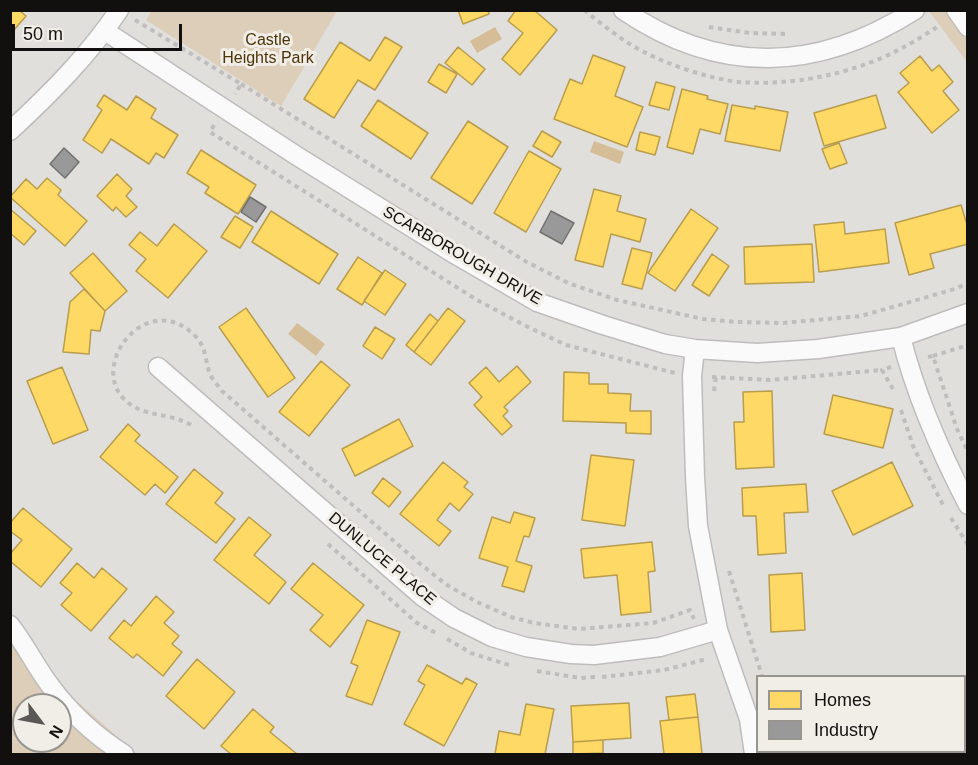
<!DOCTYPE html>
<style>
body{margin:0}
#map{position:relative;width:978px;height:765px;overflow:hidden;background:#e1dfdc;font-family:Arial,sans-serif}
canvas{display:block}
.frame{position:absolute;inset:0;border:12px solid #12100e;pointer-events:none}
.legend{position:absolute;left:756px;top:675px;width:210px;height:78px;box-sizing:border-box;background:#f1ede7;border:2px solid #989590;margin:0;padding:8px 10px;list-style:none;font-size:18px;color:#12100e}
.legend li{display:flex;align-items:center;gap:12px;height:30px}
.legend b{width:30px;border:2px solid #989590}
.north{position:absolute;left:12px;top:693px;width:60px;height:60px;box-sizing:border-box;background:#f1ede7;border:2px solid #989590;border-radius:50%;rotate:122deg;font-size:16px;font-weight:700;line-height:24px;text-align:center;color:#12100e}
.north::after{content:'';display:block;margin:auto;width:21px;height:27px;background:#5a5856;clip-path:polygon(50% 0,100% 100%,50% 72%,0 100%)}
.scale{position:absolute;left:12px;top:24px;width:170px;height:27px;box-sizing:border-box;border:3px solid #12100e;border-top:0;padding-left:8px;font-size:18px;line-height:21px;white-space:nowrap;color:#12100e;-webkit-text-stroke:4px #f1ede7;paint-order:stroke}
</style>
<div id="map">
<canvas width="978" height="765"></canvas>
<div class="frame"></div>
<ul class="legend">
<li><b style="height:16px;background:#ffd966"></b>Homes</li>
<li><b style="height:16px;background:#999"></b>Industry</li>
</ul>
<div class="north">N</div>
<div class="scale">50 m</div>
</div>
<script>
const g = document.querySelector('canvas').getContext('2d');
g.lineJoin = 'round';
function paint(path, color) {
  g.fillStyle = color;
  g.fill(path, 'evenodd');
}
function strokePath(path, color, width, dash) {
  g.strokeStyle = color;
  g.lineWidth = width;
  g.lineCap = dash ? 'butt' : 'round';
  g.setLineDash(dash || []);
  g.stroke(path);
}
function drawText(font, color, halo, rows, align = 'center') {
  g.font = font + ' Arial,sans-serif';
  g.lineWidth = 6;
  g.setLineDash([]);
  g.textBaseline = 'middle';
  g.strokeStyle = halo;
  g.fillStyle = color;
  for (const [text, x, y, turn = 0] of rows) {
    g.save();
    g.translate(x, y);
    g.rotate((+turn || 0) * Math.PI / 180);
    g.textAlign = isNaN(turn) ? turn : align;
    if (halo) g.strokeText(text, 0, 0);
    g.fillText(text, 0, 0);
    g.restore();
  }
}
paint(new Path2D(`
 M152 10H337V11L281 106 146 20Z
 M929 11H967V62Z
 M11 643 137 754H11ZM24 705H60V741H24Z`), '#dcceb8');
paint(new Path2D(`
 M495 27 502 39 477 53 470 41Z
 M594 141 624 152 620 164 590 152Z
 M297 323 325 344 316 356 288 334Z`), '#d5bd97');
const homes = new Path2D(`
 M10 10H19L26 16 14 30 10 27Z
 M458 10H488L489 14 463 24Z
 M516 10H534L557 30 520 75 502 59 523 33 508 21Z
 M385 37 402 47 375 90 358 80 334 118 304 99 340 42 370 61Z
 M458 47 485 69 472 85 445 63Z
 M593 55 625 67 615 96 643 107 627 147 554 119 570 79 582 84Z
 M920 56 932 71 939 65 953 82 943 91 959 110 932 133 898 92 909 83 900 73Z
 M439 64 457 74 446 93 428 82Z
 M656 82 675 87 669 110 649 105Z
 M682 89 708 96 707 99 728 104 720 134 700 129 693 154 667 147Z
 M104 95 127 110 136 96 156 109 151 118 178 135 164 158 156 153 149 164 111 139 102 153 83 140 102 110 97 106Z
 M876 95 886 128 824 146 814 113Z
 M378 100 428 133 411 159 361 126Z
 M732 105 755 109V106L788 112 780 151 725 141Z
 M468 121 508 147 472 204 431 178Z
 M542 131 561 142 552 157 533 146Z
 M640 132 660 137 655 155 636 150Z
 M839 143 847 163 830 169 822 149Z
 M201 150 256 185 238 214 205 193 209 187 187 173Z
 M529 151 561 169 526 232 494 213Z
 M117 174 132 189 126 196 137 207 126 217 116 207 113 211 97 196Z
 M47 178 61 190 58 195 87 221 65 246 10 197 26 179 37 189Z
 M594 189 621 196 617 211 646 219 640 242 611 234 603 267 575 260Z
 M961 205 968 228V244L930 254 934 268 909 275 895 223Z
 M10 209 36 231 24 245 10 233Z
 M691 209 718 228 675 291 648 273Z
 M271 211 338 254 319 284 252 242Z
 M235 216 253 227 240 248 221 237Z
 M844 222 845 234 885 229 889 263 819 272 814 225Z
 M174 224 207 251 168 298 136 271 146 259 129 245 140 232 157 246Z
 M812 244 814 282 745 284 744 247Z
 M632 248 652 253 642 289 622 284Z
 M93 253 127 291 105 311 70 273Z
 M712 254 729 266 709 296 692 285Z
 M358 257 382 273 362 305 337 289Z
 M385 270 406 284 385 315 364 301Z
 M84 289 105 311 100 331 91 330 89 354 63 352 70 302Z
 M246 308 295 378 268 397 219 327Z
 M448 308 465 321 431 365 414 352Z
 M430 314 438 321 414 352 406 345Z
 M375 327 395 339 382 359 363 346Z
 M321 361 350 385 309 436 279 412Z
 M517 366 531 382 504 407 508 411 503 416 512 426 502 435 474 405 482 397 469 383 486 367 499 382Z
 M62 367 88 430 53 444 27 381Z
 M564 372 589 373V384H608V393L631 394 630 411H651V434L626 433V423L563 421Z
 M772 391 774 467 736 469 734 422H744L743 392Z
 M833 395 893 409 883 448 824 434Z
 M399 419 413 446 355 476 342 449Z
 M128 424 140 435 135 441 178 477 165 493 155 484 145 495 100 457Z
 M591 455 634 460 625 526 582 520Z
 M443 462 468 482 464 487 473 494 459 511 450 503 437 520 451 531 439 546 400 514Z
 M892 462 913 506 853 535 832 491Z
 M194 469 223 493 215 503 235 519 216 543 166 504Z
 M383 478 401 492 389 507 372 493Z
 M806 484 808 512 784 513 786 553 758 555 756 516H743L742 488Z
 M23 508 72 549 41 587 10 561V554L22 540 10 531V523Z
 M514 512 535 518 529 537 524 536 516 561 532 566 524 592 502 586 508 567 479 558 492 517 510 523Z
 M249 517 271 535 254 555 286 582 269 604 214 560Z
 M652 542 655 571 648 572 651 612 621 615 617 575 584 578 581 549Z
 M77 563 94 578 102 568 127 589 91 631 61 605 72 593 60 583Z
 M313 563 364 605 330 647 310 630 323 615 291 589Z
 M802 573 805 630 771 632 769 575Z
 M156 596 174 612 164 623 179 636 172 644 182 652 163 676 137 654 133 658 109 638 124 620 131 626Z
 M367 620 400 632 372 705 346 696 358 666 351 663Z
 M197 659 235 692 204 729 166 696Z
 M427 665 462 684 466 678 477 684 444 746 404 724 425 685 418 681Z
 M695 694 698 717 669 720 666 697Z
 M629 703 631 738 573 742 571 706Z
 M526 704 554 709 545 754H495L499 731 520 735Z
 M253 709 274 727 270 732 297 754H231L221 746Z
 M698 717 702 754H664L660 721Z
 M603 740V753L573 754V742Z`);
paint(homes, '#ffd966');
strokePath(homes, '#b89d4c', 1.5);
const industry = new Path2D(`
 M64 148 79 162 65 178 50 164Z
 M250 197 266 207 256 222 241 212Z
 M551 211 574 223 562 244 540 232Z`);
paint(industry, '#999');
strokePath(industry, '#70706f', 1.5);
const street = new Path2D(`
 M623 10C720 76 818 72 915 10
 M956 10 968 27
 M105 31 297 156 456 255 537 302 603 325 665 344 695 349 757 353 818 349 901 337 968 313
 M10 131C50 94 89 55 119 10
 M901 337C915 393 941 453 968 505
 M695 349 692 376 695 477 698 526 718 630 749 719 754 754
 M158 367 423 597 454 618 492 637 526 647 571 654 594 655 660 647 718 630
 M10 625C25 644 35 665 49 684 70 713 94 735 124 754`);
strokePath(street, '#bfbdbb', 21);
strokePath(new Path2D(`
 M584 10C603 25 622 41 644 52 669 65 710 79 739 82 793 86 854 74 902 48 914 42 926 34 937 27
 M135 20 241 84 235 94
 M709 27 750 33 785 34
 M241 84 525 261 568 283 617 300 703 319 737 322 782 323 861 316 955 289 968 283
 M214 125 210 132 477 300 524 325 566 345 675 373
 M933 356 968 345
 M928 357 933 356 957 429 968 452
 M891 367 882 370 894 391
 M712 377 770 380 882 370
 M714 391 716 377
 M901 410 913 446 944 507
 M191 425C169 412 143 418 124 399 88 363 150 286 197 338 207 349 205 364 211 376 214 382 219 386 222 391L419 563 447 585 477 602 511 617 534 623 579 629 653 623 690 610 694 619
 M951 518 968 545
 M328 544 417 623 438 634
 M729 571 762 676
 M447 639 471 653 509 665
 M537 671 580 678 595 677
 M602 677 664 670 707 659
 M779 752 780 754`), '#bfbebd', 4, [4.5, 4.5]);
strokePath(street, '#fafafa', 18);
drawText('16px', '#4c3509', '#f1ede7', [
 ["Castle",268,41],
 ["Heights Park",268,59]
]);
drawText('16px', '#12100e', '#f1ede7', [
 ["SCARBOROUGH DRIVE",462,256,30],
 ["DUNLUCE PLACE",382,559,40]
]);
</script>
